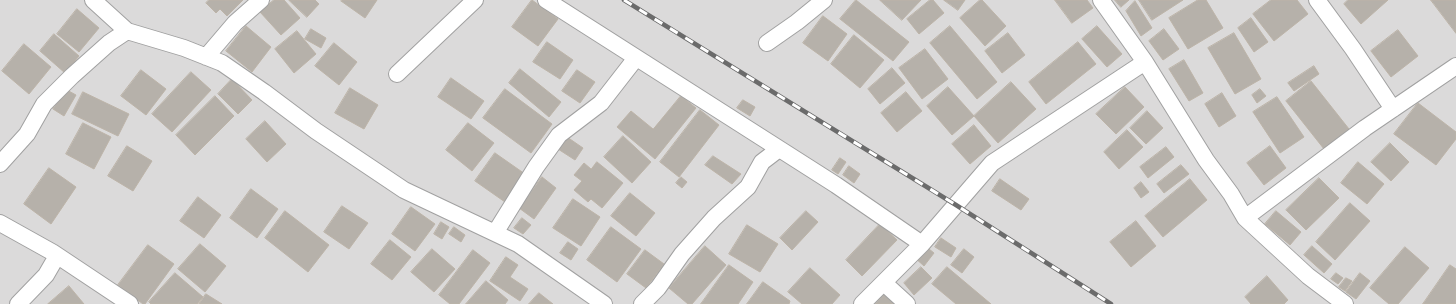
<!DOCTYPE html>
<style>
body{margin:0}
canvas{display:block;background:#edebe4}
</style>
<canvas width="1456" height="304"></canvas>
<script>
const g = document.querySelector('canvas').getContext('2d');
g.lineJoin = 'round';
function paint(path, color) {
  g.fillStyle = color;
  g.fill(path, 'evenodd');
}
function strokePath(path, color, width, dash) {
  g.strokeStyle = color;
  g.lineWidth = width;
  g.lineCap = dash ? 'butt' : 'round';
  g.setLineDash(dash || []);
  g.stroke(path);
}
paint(new Path2D(`
 M0 0H1456V304H0Z`), '#dbdada');
const building = new Path2D(`
 M209 0H243L227 16 220 9 216 13 206 3Z
 M274 0H284L300 18 281 35 260 12Z
 M289 0H315L319 4 307 17Z
 M342 0H377L365 18 341 1Z
 M532 0 558 19 538 46 512 27Z
 M856 0 909 42 893 61 840 19Z
 M880 0H921L902 20Z
 M930 0H933L944 13 919 34 907 19Z
 M944 0H965L958 10Z
 M980 0H982L1006 26 985 46 960 18Z
 M1055 0H1087L1093 8 1072 23Z
 M1115 0H1129L1121 7Z
 M1139 0H1183L1152 20Z
 M1198 0H1206L1223 28 1188 49 1169 18Z
 M1271 0H1297L1308 14 1274 41 1253 14Z
 M1348 0H1388L1361 24 1344 4Z
 M1431 0H1456V33Z
 M1135 1 1152 28 1141 36 1126 11Z
 M77 9 99 28 79 52 57 34Z
 M823 16 847 34 828 61 803 43Z
 M1251 18 1268 42 1254 52 1238 28Z
 M246 26 271 47 252 72 226 51Z
 M950 26 997 82 977 99 930 43Z
 M1097 26 1122 54 1107 67 1082 39Z
 M311 29 326 38 321 48 305 39Z
 M1164 29 1179 49 1163 60 1149 41Z
 M1398 30 1418 56 1391 77 1371 51Z
 M297 31 316 54 294 73 275 49Z
 M1008 33 1025 55 1002 73 985 51Z
 M1234 33 1261 79 1235 94 1208 48Z
 M54 34 79 56 65 73 40 51Z
 M854 35 884 60 860 88 831 64Z
 M547 42 573 60 560 79 533 62Z
 M1078 42 1096 64 1046 104 1029 82Z
 M334 43 357 62 339 85 315 66Z
 M24 44 51 67 29 94 2 71Z
 M925 49 948 79 922 99 899 68Z
 M1184 60 1203 93 1189 101 1169 69Z
 M1314 66 1319 74 1294 91 1288 83Z
 M892 68 905 83 880 104 868 89Z
 M520 69 561 102 549 117 509 83Z
 M141 70 166 89 146 115 121 96Z
 M577 70 595 82 580 103 562 91Z
 M191 72 211 90 172 132 152 114Z
 M451 78 484 101 471 119 438 97Z
 M232 79 252 100 238 114 218 94Z
 M1311 81 1349 129 1324 149 1286 101Z
 M1011 82 1036 109 998 143 974 116Z
 M948 87 974 116 952 135 927 106Z
 M1125 87 1144 107 1116 134 1096 114Z
 M350 88 378 105 364 129 335 113Z
 M65 89 76 95 64 116 53 109Z
 M505 89 552 124 531 153 483 118Z
 M1260 89 1266 96 1257 103 1252 95Z
 M83 92 129 114 118 136 72 114Z
 M906 92 922 111 897 132 881 113Z
 M1222 93 1236 116 1219 127 1205 104Z
 M215 96 234 116 195 155 176 135Z
 M681 96 696 108 655 159 617 127 631 111 653 129Z
 M1277 97 1304 137 1280 153 1253 112Z
 M743 100 755 107 750 116 737 108Z
 M1418 103 1456 132V139L1436 165 1394 134Z
 M700 110 719 125 679 177 660 162Z
 M1147 111 1163 128 1146 144 1130 128Z
 M265 121 286 144 267 162 246 139Z
 M83 123 111 137 94 169 66 154Z
 M468 123 494 143 472 171 446 150Z
 M974 125 991 146 970 164 952 144Z
 M1127 130 1143 147 1119 169 1104 152Z
 M623 136 651 162 632 183 604 157Z
 M567 137 583 148 575 160 558 149Z
 M1390 143 1409 162 1391 181 1371 162Z
 M127 146 152 161 133 191 108 176Z
 M1270 146 1286 168 1264 185 1247 163Z
 M1166 147 1174 157 1148 178 1140 167Z
 M495 153 525 174 505 202 475 181Z
 M713 156 741 174 732 184 705 165Z
 M840 158 846 162 838 174 832 170Z
 M597 162 623 183 602 208 591 199 588 202 574 190 582 181 574 175 584 163 591 169Z
 M1358 162 1384 184 1367 204 1341 183Z
 M1181 165 1189 174 1164 193 1157 184Z
 M849 166 860 174 854 183 843 175Z
 M49 168 76 187 51 224 24 204Z
 M542 177 556 188 534 219 519 208Z
 M681 177 687 182 682 188 676 183Z
 M1319 178 1339 198 1306 230 1286 210Z
 M1000 179 1029 199 1021 210 992 191Z
 M1190 179 1207 200 1163 237 1145 216Z
 M1141 182 1149 192 1141 198 1134 188Z
 M251 189 278 209 257 238 230 218Z
 M630 193 655 213 636 236 611 216Z
 M198 197 221 215 204 238 180 221Z
 M573 199 600 217 581 246 553 228Z
 M1350 203 1370 221 1335 260 1316 242Z
 M342 206 368 223 349 249 324 232Z
 M411 207 435 224 415 251 392 234Z
 M285 211 329 245 308 272 265 238Z
 M806 211 818 222 792 250 780 238Z
 M1276 211 1301 232 1290 245 1265 224Z
 M522 218 531 225 523 234 514 228Z
 M1136 221 1156 246 1131 267 1110 242Z
 M441 222 449 227 442 239 434 234Z
 M880 224 897 240 862 276 846 260Z
 M747 225 778 244 760 272 729 254Z
 M454 227 465 235 461 242 449 234Z
 M611 227 641 249 617 282 587 260Z
 M941 238 956 248 951 257 935 247Z
 M390 240 411 257 392 280 371 264Z
 M568 242 578 249 571 260 560 253Z
 M200 244 226 266 205 292 178 269Z
 M148 245 174 264 145 304H143L118 285Z
 M924 245 934 253 924 266 914 257Z
 M705 246 726 265 692 304H688L669 288Z
 M1312 246 1332 264 1324 273 1304 255Z
 M1405 247 1429 268 1398 304H1389L1370 288Z
 M432 249 455 269 434 292 411 272Z
 M964 249 974 257 962 273 951 265Z
 M473 250 490 263 459 304H450L439 295Z
 M645 250 664 264 646 288 627 274Z
 M506 257 518 265 510 277 528 289 520 301 490 281Z
 M729 265 753 282 738 304H701Z
 M1450 265 1456 269V304H1423Z
 M921 267 932 278 914 295 904 283Z
 M947 267 991 304H956L932 284Z
 M810 268 840 295 832 304H802L788 292Z
 M175 273 203 297 197 304H151L149 302Z
 M1336 273 1343 278 1338 284 1331 279Z
 M1360 273 1370 281 1356 299 1346 292Z
 M1267 276 1288 300 1284 304H1251L1245 297Z
 M1346 278 1352 281 1345 291 1339 287Z
 M486 281 508 300 505 304H466Z
 M763 282 790 301 789 304H747Z
 M69 286 84 304H48Z
 M887 291 901 304H875Z
 M539 293 553 304H529Z
 M206 294 222 304H199Z`);
paint(building, '#b6b1aa');
strokePath(building, '#bdb4a8', 1);
const minor = new Path2D(`
 M93 0 127 31 184 48 222 63 264 92 316 131 404 190 518 244 604 304
 M546 0 836 185 922 244
 M1101 0 1145 62 1206 160 1231 194 1245 218 1308 276 1345 304
 M1317 0 1353 49 1393 109
 M767 43 797 22 824 0
 M206 57 235 23 261 0
 M397 74 475 0
 M0 164 27 134 44 104 72 76 109 43 127 31
 M1245 218 1365 128 1456 66
 M0 223 52 252 130 304
 M495 233 536 167 559 135 601 103 636 58
 M884 283 907 304
 M18 304 46 275 57 256
 M642 304 658 288 682 254 714 218 748 187 762 162 779 149
 M862 304 922 244 992 163 1145 62`);
strokePath(minor, '#a1a1a1', 18);
strokePath(minor, '#fff', 16);
const rail = new Path2D(`
 M624 0 956 205 1111 304`);
strokePath(rail, '#6b6b6b', 4.5);
strokePath(rail, '#fff', 3, [9]);
</script>
